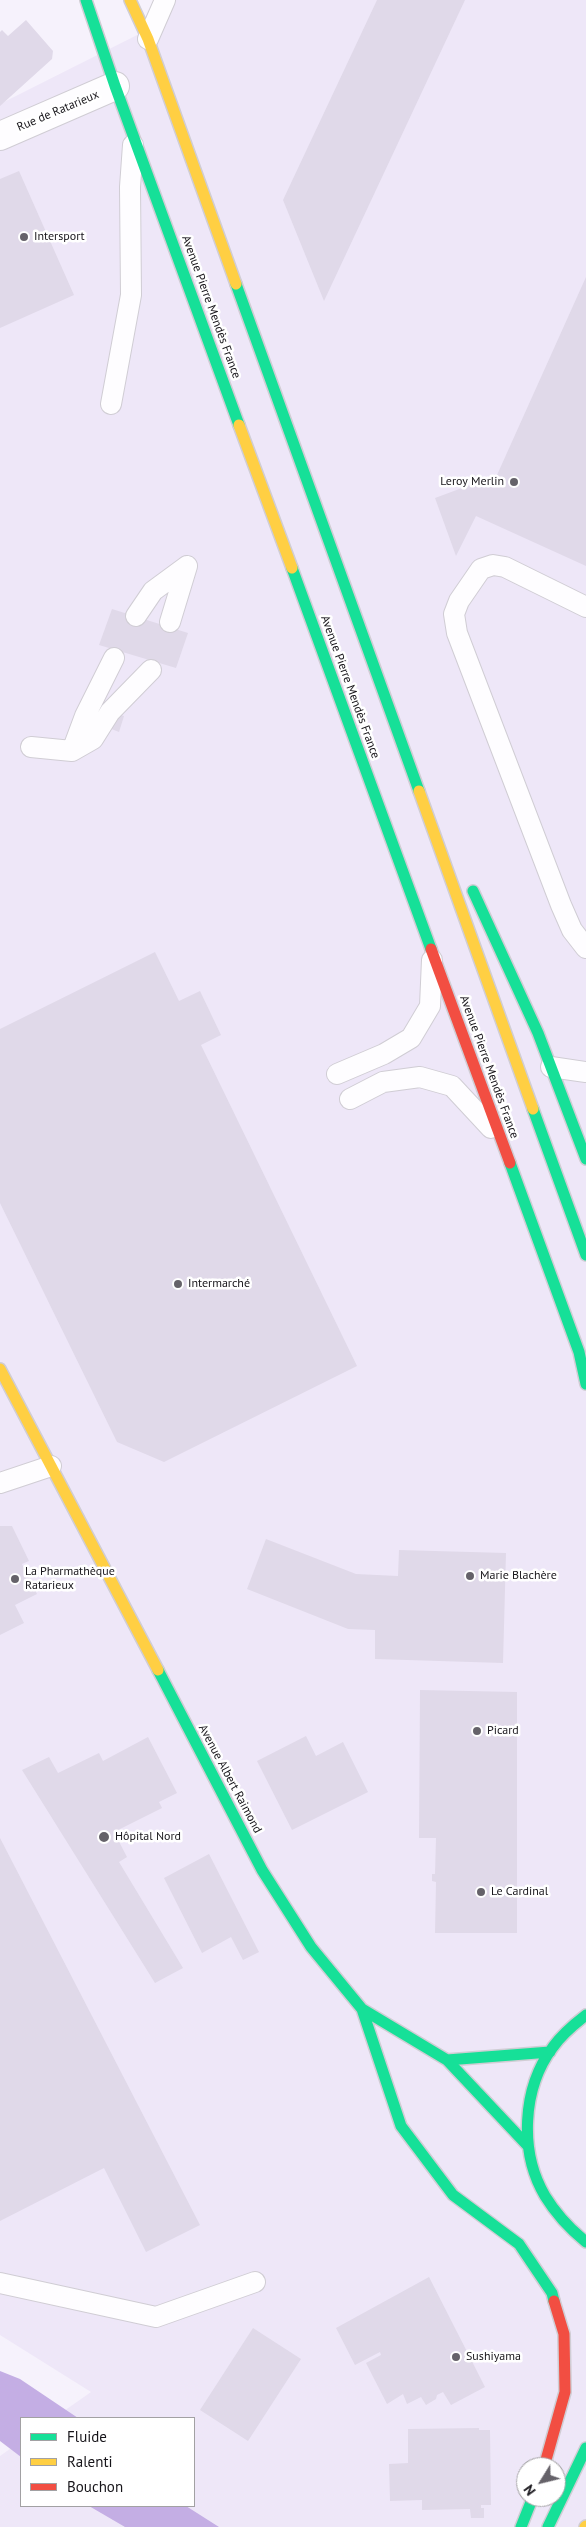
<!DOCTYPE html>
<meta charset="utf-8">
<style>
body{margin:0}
#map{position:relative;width:586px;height:2527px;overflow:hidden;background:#f6f2fc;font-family:"PT Sans",sans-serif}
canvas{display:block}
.legend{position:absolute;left:20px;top:2417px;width:175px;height:90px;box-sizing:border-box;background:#fff;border:1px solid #a2a1a3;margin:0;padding:6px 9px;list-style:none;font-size:15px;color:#17151a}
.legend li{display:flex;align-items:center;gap:10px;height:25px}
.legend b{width:25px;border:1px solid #a2a1a3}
.north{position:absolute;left:516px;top:2457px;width:50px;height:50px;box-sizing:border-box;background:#fff;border:1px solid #a2a1a3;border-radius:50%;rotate:234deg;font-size:14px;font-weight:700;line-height:20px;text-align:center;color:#17151a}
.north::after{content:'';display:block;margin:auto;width:18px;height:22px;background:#656269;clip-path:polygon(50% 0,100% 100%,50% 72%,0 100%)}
</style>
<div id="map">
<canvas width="586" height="2527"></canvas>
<ul class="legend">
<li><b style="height:6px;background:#16e098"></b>Fluide</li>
<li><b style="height:6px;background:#ffcf43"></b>Ralenti</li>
<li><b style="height:6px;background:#f24e42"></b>Bouchon</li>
</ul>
<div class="north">N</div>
</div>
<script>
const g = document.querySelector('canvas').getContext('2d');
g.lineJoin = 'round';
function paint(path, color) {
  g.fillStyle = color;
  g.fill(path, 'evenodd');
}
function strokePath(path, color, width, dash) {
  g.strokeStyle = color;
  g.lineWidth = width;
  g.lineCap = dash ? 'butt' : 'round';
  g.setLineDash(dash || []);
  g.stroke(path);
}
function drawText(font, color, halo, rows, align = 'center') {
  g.font = font + ' "PT Sans",sans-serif';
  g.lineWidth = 5;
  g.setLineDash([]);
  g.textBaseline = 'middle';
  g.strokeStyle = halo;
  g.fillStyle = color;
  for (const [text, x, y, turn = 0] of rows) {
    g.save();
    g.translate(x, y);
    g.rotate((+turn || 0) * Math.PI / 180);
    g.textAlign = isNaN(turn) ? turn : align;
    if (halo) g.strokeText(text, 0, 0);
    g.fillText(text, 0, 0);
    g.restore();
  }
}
paint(new Path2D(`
 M154 0H586V2527H0V2456L21 2441V2506H194V2418H54L91 2392 0 2335V104L159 24ZM526 2467H556V2497H526Z`), '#eee7f8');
paint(new Path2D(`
 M0 2371 20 2379 78 2418H21V2457L0 2441Z
 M89 2506H186L219 2527H125Z`), '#c4aee4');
paint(new Path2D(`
 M377 0H465L324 301 283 200Z
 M26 20 53 51 52 59 0 106V32L2 30 8 36Z
 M19 171 74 295 0 328V179Z
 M586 277V566L476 516 456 556 435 498 497 475Z
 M112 609 188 633 176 668 99 645Z
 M114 713 124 716 119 732 109 728Z
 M155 952 179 1001 200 991 221 1035 201 1045 357 1366 164 1462 117 1442 0 1203V1029Z
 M0 1526H12L29 1561 22 1564 37 1594 15 1605 24 1623 0 1635Z
 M266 1539 356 1574 398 1576 399 1550 506 1553 503 1663 375 1659V1630L348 1629 247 1589Z
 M420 1690 517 1692V1933H435L436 1882 432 1881V1874H435L436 1838H419Z
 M306 1736 316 1756 343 1742 368 1792 292 1830 257 1761Z
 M148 1737 177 1793 159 1802 162 1808 114 1832 127 1857 119 1862 183 1968 155 1983 22 1770 49 1757 58 1773 99 1753 103 1761Z
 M0 1838 200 2225 146 2252 104 2168 0 2221Z
 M209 1854 259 1952 243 1960 231 1937 202 1953 164 1878Z
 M429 2277 485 2387 451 2405 443 2392 437 2395 436 2399 426 2405 421 2397 407 2404 403 2394 387 2404 366 2363 381 2355 380 2352 355 2365 336 2328Z
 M253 2328 301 2359 248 2441 200 2410Z
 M479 2428V2430H490L491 2505H481V2508H484V2518H471L470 2509 422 2510V2500L390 2501 389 2464 408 2463V2429Z`), '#e0d9e9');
const lane = new Path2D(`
 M148 39 165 0
 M111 404 131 295 130 187 133 145
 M586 607 505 567 493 565 481 569 459 601 454 614 457 633 561 905 572 930 586 948
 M136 616 153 591 187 566
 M170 622 187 566
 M31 747 72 751 93 739 110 712 151 670
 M72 751 85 716 114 658
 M551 1067 586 1072
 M337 1074 384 1054 411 1038 430 1006 432 960
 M350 1099 383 1082 420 1077 452 1086 491 1128
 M0 1483 51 1466
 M0 2283 156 2317 255 2282`);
const street = new Path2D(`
 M0 136 115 86`);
const fast = new Path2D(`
 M86 0 115 86 239 425
 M236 284 419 791
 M292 568 431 949
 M473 891 538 1033 586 1159
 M533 1109 586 1255
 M510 1163 579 1352 586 1384
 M158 1670 262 1870 311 1947 362 2009 447 2060 550 2052
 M362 2009 401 2126 453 2195 519 2244 552 2293 554 2301
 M586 2015C573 2025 562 2034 553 2047 522 2088 519 2152 545 2196 556 2214 570 2229 586 2242
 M447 2060 528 2146
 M521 2527 533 2497
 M548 2527 586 2448`);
const slow = new Path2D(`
 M130 0 148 39 236 284
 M239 425 292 568
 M419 791 533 1109
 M0 1369 158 1670
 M585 2527 586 2526`);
const jam = new Path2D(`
 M431 949 510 1163
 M544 2467 565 2392 564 2334 554 2301`);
strokePath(lane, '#d0cdd4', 22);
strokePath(street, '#d0cdd4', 30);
strokePath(fast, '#d0cdd4', 14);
strokePath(slow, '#d0cdd4', 14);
strokePath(jam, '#d0cdd4', 14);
strokePath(lane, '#fefdff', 20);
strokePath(street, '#fefdff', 28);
strokePath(fast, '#16e098', 11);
strokePath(slow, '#ffcf43', 11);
strokePath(jam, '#f24e42', 11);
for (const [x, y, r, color] of [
 [24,237,5,"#656269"],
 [514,482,5,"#656269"],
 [178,1284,5,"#656269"],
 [470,1576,5,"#656269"],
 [15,1579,5,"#656269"],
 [477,1731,5,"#656269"],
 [104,1837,6,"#656269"],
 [481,1892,5,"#656269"],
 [456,2357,5,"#656269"]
]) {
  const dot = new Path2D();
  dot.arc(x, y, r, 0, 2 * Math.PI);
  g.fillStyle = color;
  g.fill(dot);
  strokePath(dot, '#fff', 2);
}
drawText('12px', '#17151a', '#fff', [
 ["Rue de Ratarieux",58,111,-23],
 ["Avenue Pierre Mendès France",211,307,70],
 ["Avenue Pierre Mendès France",350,687,70],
 ["Avenue Pierre Mendès France",489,1067,70],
 ["Avenue Albert Raimond",230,1779,62]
]);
drawText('12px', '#17151a', '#fff', [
 ["Intersport",34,237],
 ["Leroy Merlin",504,482,"right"],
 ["Intermarché",188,1284],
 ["La Pharmathèque",25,1572],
 ["Ratarieux",25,1586],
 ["Marie Blachère",480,1576],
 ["Picard",487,1731],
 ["Hôpital Nord",115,1837],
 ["Le Cardinal",491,1892],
 ["Sushiyama",466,2357]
], 'left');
</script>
